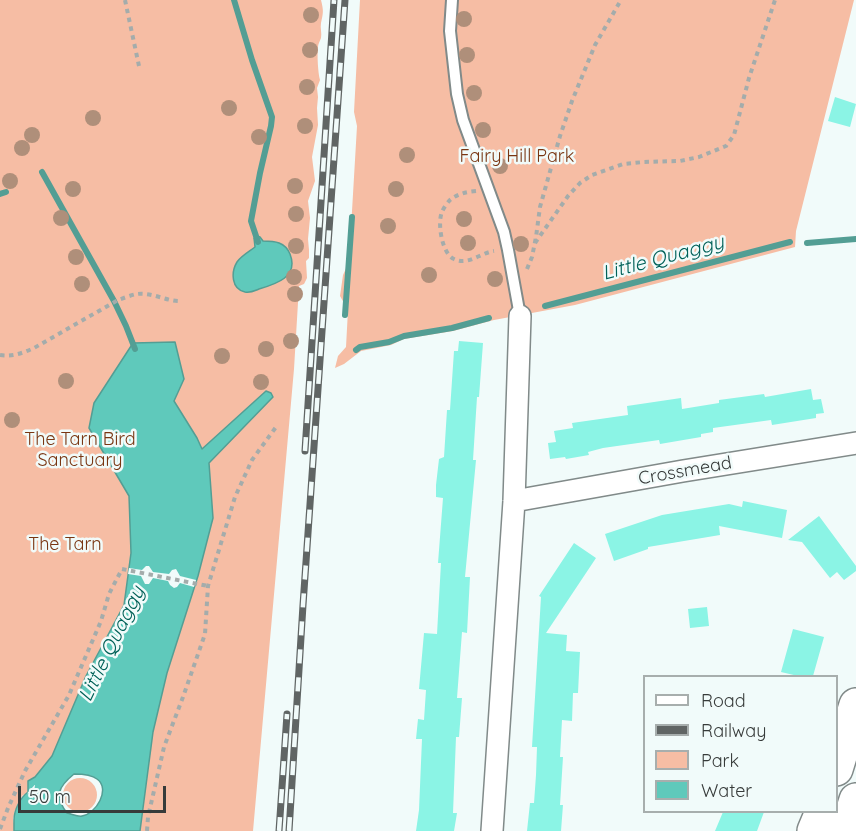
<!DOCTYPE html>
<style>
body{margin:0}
#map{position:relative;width:856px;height:831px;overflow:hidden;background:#f1fbfa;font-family:Quicksand,sans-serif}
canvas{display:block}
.legend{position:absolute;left:643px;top:675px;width:195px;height:138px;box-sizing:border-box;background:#f1fbfa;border:2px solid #a7aead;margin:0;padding:8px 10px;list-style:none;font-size:18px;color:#373b3a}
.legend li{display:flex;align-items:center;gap:12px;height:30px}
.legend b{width:30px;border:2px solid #a7aead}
.scale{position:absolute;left:18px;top:786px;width:148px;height:27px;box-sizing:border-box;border:3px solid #373b3a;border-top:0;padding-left:8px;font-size:18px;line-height:21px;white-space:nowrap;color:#373b3a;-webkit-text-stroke:4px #f1fbfa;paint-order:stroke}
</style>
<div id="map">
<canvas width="856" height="831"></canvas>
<ul class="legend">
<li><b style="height:8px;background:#fff"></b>Road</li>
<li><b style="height:8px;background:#606564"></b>Railway</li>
<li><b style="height:16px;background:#f6bda4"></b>Park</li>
<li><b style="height:16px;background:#5fc9bb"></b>Water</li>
</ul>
<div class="scale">50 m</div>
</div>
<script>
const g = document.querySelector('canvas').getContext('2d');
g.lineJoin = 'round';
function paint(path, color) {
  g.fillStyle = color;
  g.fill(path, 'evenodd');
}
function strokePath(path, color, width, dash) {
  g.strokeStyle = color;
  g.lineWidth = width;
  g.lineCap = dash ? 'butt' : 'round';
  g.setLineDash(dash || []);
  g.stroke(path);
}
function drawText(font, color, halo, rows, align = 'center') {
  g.font = font + ' Quicksand,sans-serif';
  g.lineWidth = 5;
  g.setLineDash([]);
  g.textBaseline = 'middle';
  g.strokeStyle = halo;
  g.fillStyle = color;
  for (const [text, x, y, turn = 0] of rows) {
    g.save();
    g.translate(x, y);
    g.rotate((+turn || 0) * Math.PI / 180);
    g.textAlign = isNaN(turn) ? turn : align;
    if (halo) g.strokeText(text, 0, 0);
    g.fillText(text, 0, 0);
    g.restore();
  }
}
paint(new Path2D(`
 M0 0H321C324 12 323 13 321 23 320 28 322 33 321 38 320 41 318 44 318 47 317 55 318 73 320 80L317 88 318 97 317 108 318 125 312 157 315 181 308 201 310 218 308 239 309 250V258L306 261 307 278 304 284 299 286 294 369 253 831H140L153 732 167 673 198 576 213 518 208 463 273 397 266 392 202 449 197 438 174 401 184 379 175 342 130 521 131 553 124 605 86 676 52 756 35 777 28 792 22 796 20 803 15 810 13 819 15 828 14 831H0Z
 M360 0H854L796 231 795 247 575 305 494 320 453 331 404 339 391 345 361 351 344 364 335 368 338 356 346 347 348 310 340 296 343 275 349 262 357 126 354 112Z
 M63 795a17 17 0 1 1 34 0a17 17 0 1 1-34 0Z`), '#f6bda4');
const water = new Path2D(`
 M257 236 260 237 263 241C275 241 285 242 290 254 299 277 276 284 259 289 254 291 251 293 245 292 231 289 231 272 237 262 241 256 250 251 255 247L254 238Z
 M175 342 184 379 174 401 197 438 202 449 266 391 271 393 273 397 209 463 213 518 198 576 167 673 153 732 140 831H14C14 827 14 824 14 820 14 810 20 798 28 792V781L35 777 52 756 86 676 124 605 131 553 129 496 89 428 94 403 133 343ZM74 774C81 774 91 774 97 779 111 789 96 814 82 816 78 817 72 814 67 813 54 796 58 787 74 774Z`);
paint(water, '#5fc9bb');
strokePath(water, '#539e94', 1.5);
paint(new Path2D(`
 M146 566H149L153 572 169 574 172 570 176 569 180 576 196 580 194 587 180 583 177 587 174 588 170 585 168 581 153 578 149 584H145L141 576 128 574 129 568 142 570Z`), '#f1fbfa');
strokePath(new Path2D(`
 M234 0 252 60 272 117 271 126 260 173 251 221 258 242
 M42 172 114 301 126 326 135 349
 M0 194 6 192
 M807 243 856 239
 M545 306 790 242
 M345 315 352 217
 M356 350 360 347 389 342 404 336 452 328 489 318`), '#539e94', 6);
paint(new Path2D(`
 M835 97 856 104 850 127 828 121Z
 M459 341 483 343 479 397H477L473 460H476L465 577H470L467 633 462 632 457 698H462L459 737H456L453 813H457L454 831H416L419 810 422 739H416L418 719 424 720 426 690 419 689 424 633 437 634 441 563H438L443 498 436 497V485L439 459 444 457 447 410H450L454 351H458Z
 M811 389 813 400 821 399 824 413 816 414V418L772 425 771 420 713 428V432L701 434V437L660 444 659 440 603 448 588 452 589 455 566 459 565 457 550 459 548 443 556 442 554 431 573 428 572 423 628 415 627 406 681 398 682 409 719 403V400L764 394 765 397Z
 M743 501 787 510 782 538 719 526 720 535 648 547V549L614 561 605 534 662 515 729 504 742 507Z
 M819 516 856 566V571L844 580 837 572 830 578 802 542 788 540Z
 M574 543 596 558 546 633 567 635 566 651 580 652 578 693H573L572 721 562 720 560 757H563L560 805H563L561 831H527L530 803H534L536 775 537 747H532L541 597 539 596Z
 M707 607 709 626 690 628 688 609Z
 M793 629 824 637 813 676H798L781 672Z
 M723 812H764L757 831H715Z`), '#8bf4e5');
const service = new Path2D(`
 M452 0 450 31 457 94 463 120 504 232 508 250 520 316`);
const minor = new Path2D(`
 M514 501 683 471 856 443
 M492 831 514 501 520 316`);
const trunk = new Path2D(`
 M836 769 856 705
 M814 831 822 812
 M846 831 856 800`);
strokePath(service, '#818a89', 14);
strokePath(minor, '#818a89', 24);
strokePath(trunk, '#818a89', 36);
strokePath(new Path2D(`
 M125 0 139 66
 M476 191C466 192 457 194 450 200 447 203 443 209 442 212 437 223 442 254 454 259 468 266 480 253 494 251
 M535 243 568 196 580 183 592 175 623 164 644 162 680 161 699 157 726 146 734 135 749 78 775 0
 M527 269 532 257 536 237 540 207 560 136 572 101 595 45 621 0
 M0 355C12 357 23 353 34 348L118 300C124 298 131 295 137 294 153 292 167 302 182 301
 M0 829 8 808 25 771 69 695 101 621 109 594 122 569 208 586
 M147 831 148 817 164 747 183 697 205 634 208 586 235 497 252 460 276 427`), '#a4acab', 4, [4.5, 4.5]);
strokePath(service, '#fff', 10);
strokePath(minor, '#fff', 21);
strokePath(trunk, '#fff', 33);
const rail = new Path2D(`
 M305 451 334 0
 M279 831 287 714
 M289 831 303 605 345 0`);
strokePath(rail, '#606564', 7);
strokePath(rail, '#f1fbfa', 4.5, [14]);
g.fillStyle = '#af8f7a';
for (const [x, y] of [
 [311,15],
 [464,19],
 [310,50],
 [467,55],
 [307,87],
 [474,93],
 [229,108],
 [93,118],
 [305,126],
 [483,130],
 [32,135],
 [259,137],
 [22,148],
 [407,155],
 [500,166],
 [10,181],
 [295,186],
 [73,189],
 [396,189],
 [296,214],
 [61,218],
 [464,219],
 [388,226],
 [468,243],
 [521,244],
 [296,246],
 [76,257],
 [429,275],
 [294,277],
 [495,279],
 [82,284],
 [295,294],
 [291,341],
 [266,349],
 [222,356],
 [66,381],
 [261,382],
 [12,420]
]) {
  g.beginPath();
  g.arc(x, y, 8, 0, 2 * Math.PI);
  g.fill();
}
drawText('18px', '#793612', '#f1fbfa', [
 ["Fairy Hill Park",517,157],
 ["The Tarn Bird",80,440],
 ["Sanctuary",80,461],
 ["The Tarn",65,545]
]);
drawText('18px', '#373b3a', '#f1fbfa', [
 ["Crossmead",685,471,-10]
]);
drawText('italic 20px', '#006158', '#f1fbfa', [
 ["Little Quaggy",663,258,-15],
 ["Little Quaggy",112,644,-64]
]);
</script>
